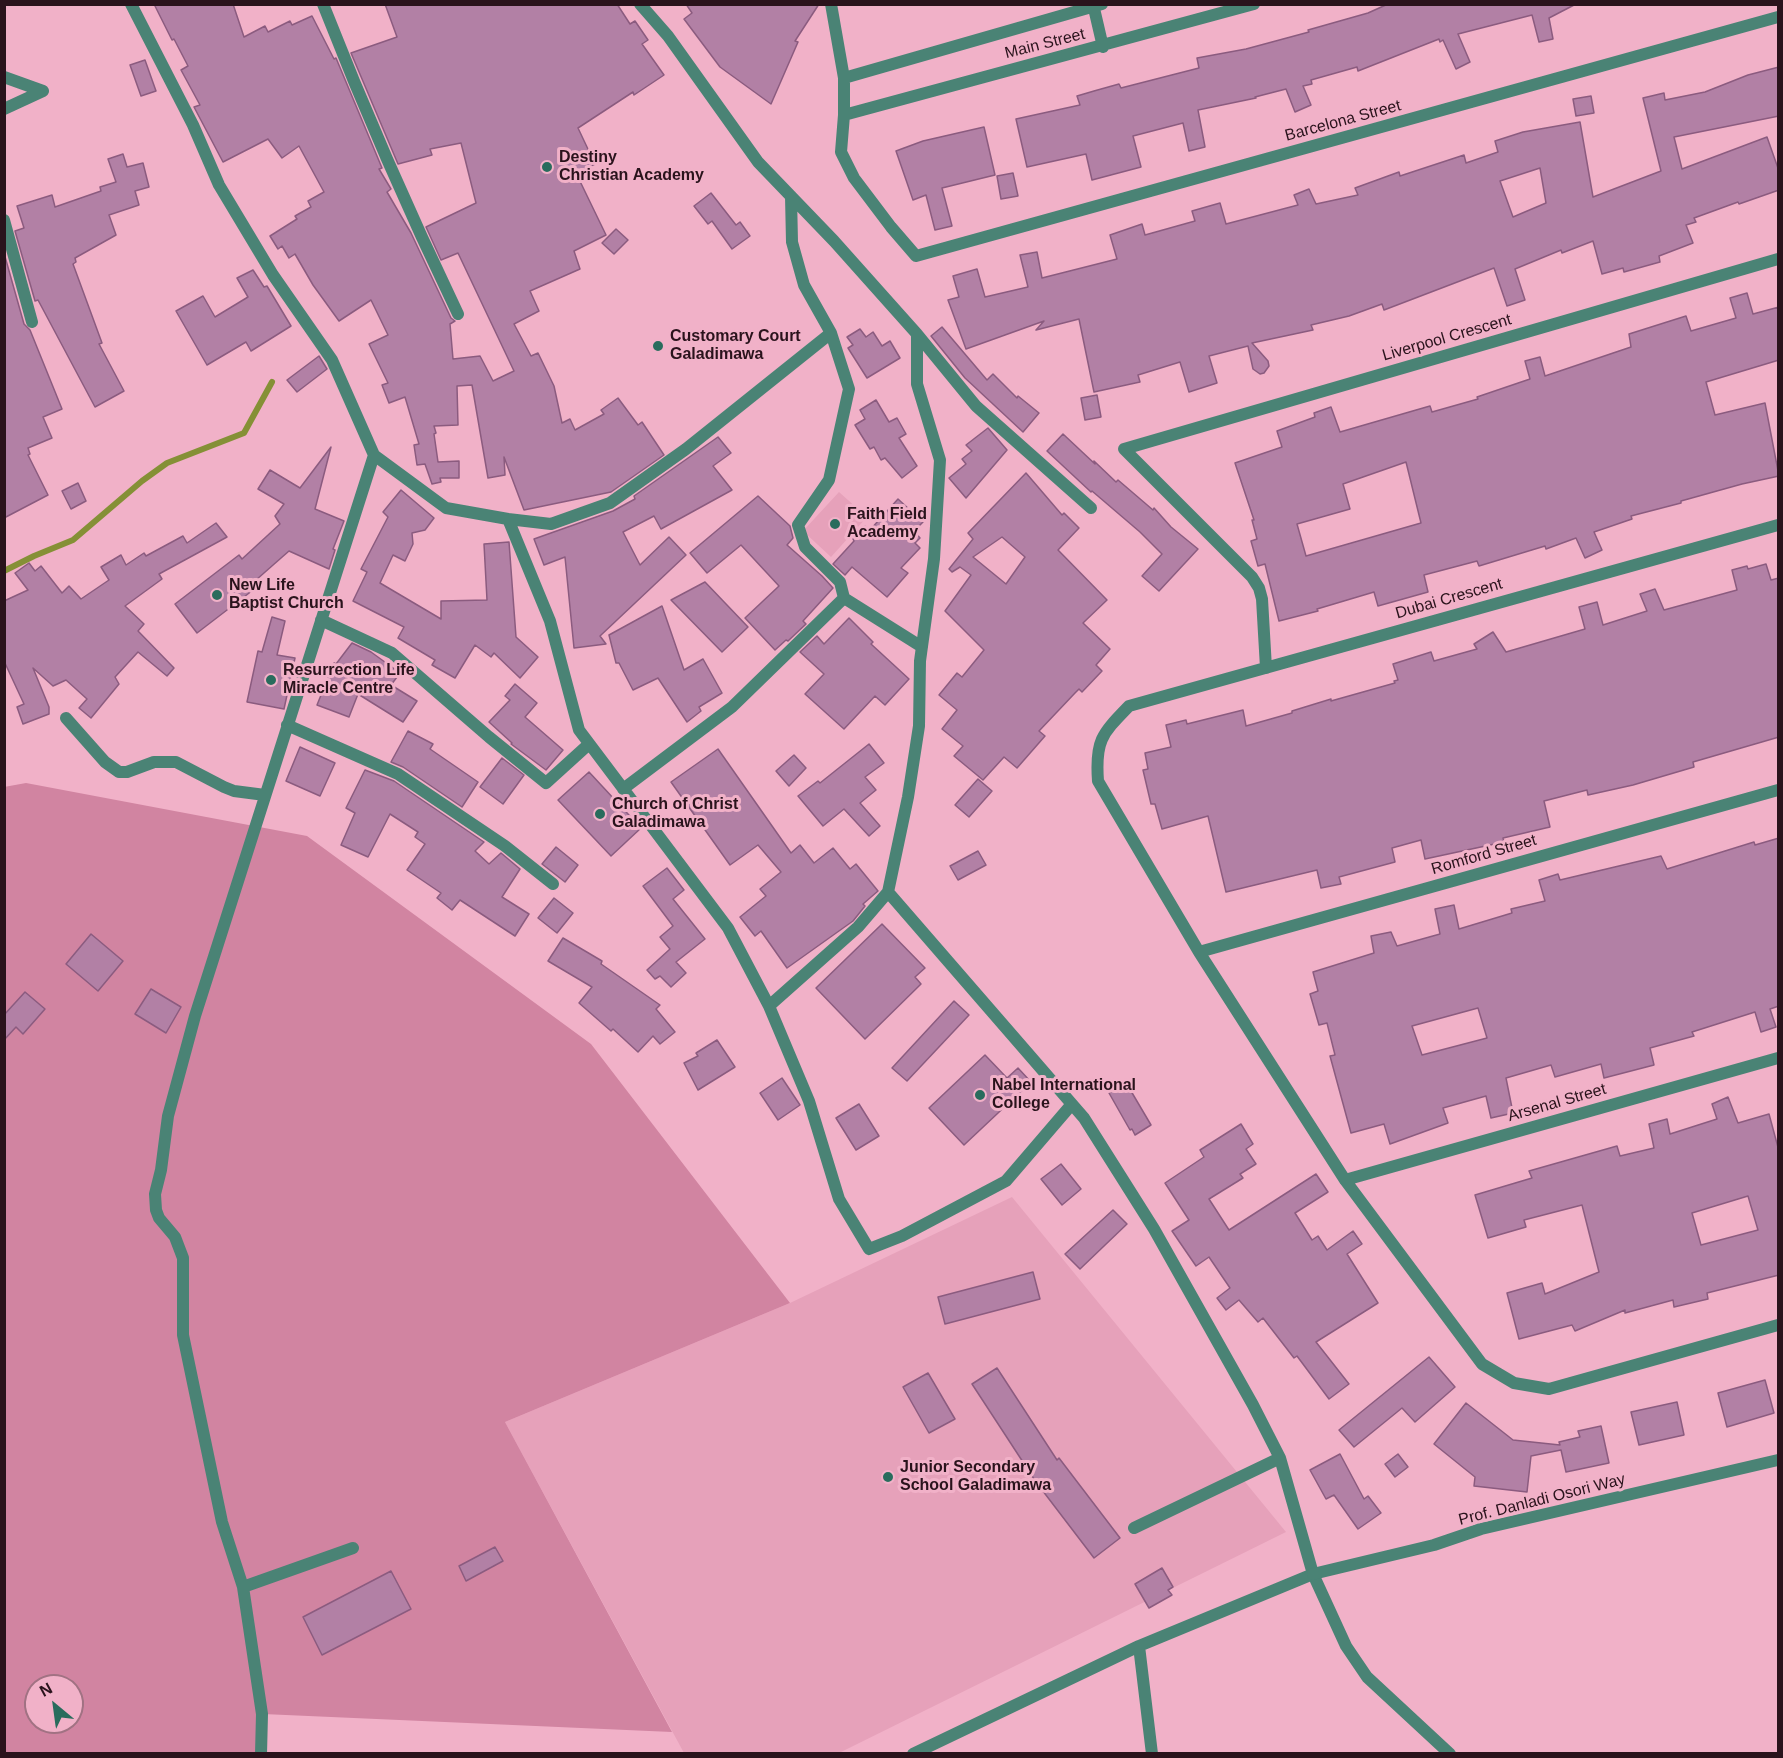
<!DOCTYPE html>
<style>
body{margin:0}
#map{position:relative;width:1783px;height:1758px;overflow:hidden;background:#f1b1c8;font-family:Arial,sans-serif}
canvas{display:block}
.frame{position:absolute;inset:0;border:6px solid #2a131c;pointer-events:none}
.north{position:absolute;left:24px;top:1674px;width:60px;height:60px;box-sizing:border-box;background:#f1b1c8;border:2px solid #a17283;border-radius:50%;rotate:331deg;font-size:16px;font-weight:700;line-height:24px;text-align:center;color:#2a131c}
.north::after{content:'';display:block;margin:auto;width:21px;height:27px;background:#296c5d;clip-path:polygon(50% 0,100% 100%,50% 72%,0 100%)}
</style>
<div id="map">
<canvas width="1783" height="1758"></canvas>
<div class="frame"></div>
<div class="north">N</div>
</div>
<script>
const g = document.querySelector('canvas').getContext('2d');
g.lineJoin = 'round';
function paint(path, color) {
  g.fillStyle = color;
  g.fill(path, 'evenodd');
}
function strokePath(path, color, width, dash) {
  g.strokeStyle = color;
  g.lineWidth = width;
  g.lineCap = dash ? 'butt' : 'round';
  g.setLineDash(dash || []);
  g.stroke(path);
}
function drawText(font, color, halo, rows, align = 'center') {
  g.font = font + ' Arial,sans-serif';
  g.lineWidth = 6;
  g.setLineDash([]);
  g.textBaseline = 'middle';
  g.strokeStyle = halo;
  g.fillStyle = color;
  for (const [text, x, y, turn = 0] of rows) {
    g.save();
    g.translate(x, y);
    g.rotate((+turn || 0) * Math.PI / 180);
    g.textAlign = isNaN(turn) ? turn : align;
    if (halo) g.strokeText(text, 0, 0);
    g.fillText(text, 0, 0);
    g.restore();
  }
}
paint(new Path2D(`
 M839 492 867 517 831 557 803 531Z
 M1012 1197 1286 1532 839 1753H684L505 1422 790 1303Z`), '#e6a1ba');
paint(new Path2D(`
 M26 783 307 836 591 1044 790 1303 505 1422 672 1732 263 1714 261 1753 5 1754 4 787ZM36 1686H72V1722H36Z`), '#d184a1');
strokePath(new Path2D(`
 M4 571 34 556 73 540 142 481 167 463 244 433 272 382`), '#859036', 6);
const building = new Path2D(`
 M154 4H233L244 37 265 26 268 32 290 21 292 25 312 16 334 59 336 58 382 168 379 169 391 189 387 192 411 233 451 318 455 321 450 324 453 359 480 356 493 381 514 371 458 253 441 260 426 227 476 203 461 143 430 149 432 155 398 164 351 53 397 37 385 4H617L630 24 635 21 648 40 642 44 664 75 634 95 633 92 578 128 595 164 576 173 606 235 574 251 580 269 530 291 539 311 514 324 531 356 538 353 554 386 562 423 570 419 575 430 604 414 601 410 618 398 638 425 642 422 664 455 611 492 524 510 504 457 505 475 488 478 472 385 457 386 458 425 434 426 436 433 434 434 438 462 459 461V478H440L441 482 432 484 425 464 417 465 414 445 419 444 405 397 389 403 382 385 388 383 369 344 388 335 371 300 339 321 313 285 295 254 289 258 282 246 278 249 270 236 297 219 295 216 311 207 308 201 324 192 299 146 282 158 268 139 223 162 194 107 200 105 181 70 188 66 174 39 172 40Z
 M686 4H819L795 41 798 42 771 104 720 67 684 19 692 13Z
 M1388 4H1576L1549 18 1553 39 1539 42 1532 15 1458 34 1470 62 1456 69 1443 40 1440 42 1439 39 1358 71 1357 67 1311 80 1312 84 1303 86 1311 105 1295 112 1286 89 1255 97 1256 98 1198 110 1205 147 1189 151 1183 123 1133 136 1141 167 1092 180 1086 154 1027 167 1016 119 1080 105 1077 96 1094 91 1119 84 1121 88 1199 68 1197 58 1246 49 1309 32 1308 30 1368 13Z
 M145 60 156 91 141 96 130 65Z
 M1779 67V116L1674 137 1682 169 1767 137 1779 171V190L1739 204 1738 202 1694 218 1696 222 1686 225 1693 243 1659 256 1660 262 1624 272 1623 268 1602 274 1593 241 1562 253 1561 250 1515 269 1525 300 1507 306 1494 268 1384 310 1382 304 1349 316 1311 325 1313 330 1252 343 1268 361 1269 366 1264 373 1260 374 1253 369 1248 346 1209 356 1217 383 1189 392 1180 362 1138 375 1140 382 1094 392 1079 319 1036 330 1044 321 966 349 948 300 959 297 953 276 977 269 985 297 1028 287 1020 255 1037 252 1042 278 1117 259 1110 235 1142 224 1145 235 1195 221 1192 211 1220 203 1226 224 1298 205 1294 195 1309 189 1316 204 1358 195 1355 188 1399 172 1400 176 1464 155 1466 163 1498 152 1495 141 1523 132 1580 122 1593 197 1661 171 1643 98 1664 93 1665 100 1705 92 1748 75ZM1540 168 1546 203 1513 217 1500 181Z
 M1591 96 1594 113 1576 116 1573 99Z
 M984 127 995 175 942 188 952 226 935 230 926 195 913 200 896 151 923 141Z
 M123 154 127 167 143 163 149 187 135 191 139 205 109 215 116 235 75 258 76 262 73 264 102 343 99 344 124 391 95 407 38 300 35 301 15 231 24 228 17 206 52 195 55 207 101 191 100 187 116 182 108 159Z
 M1013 173 1018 196 1001 199 997 176Z
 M711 193 736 225 740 222 750 236 732 249 712 221 708 224 694 206Z
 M616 229 628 240 614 254 602 243Z
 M4 253 24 324 30 330 62 409 43 417 52 438 28 448 30 454 28 455 48 495 4 518Z
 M253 270 264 287 267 286 291 326 251 351 246 342 207 365 176 311 203 296 215 317 248 297 237 278Z
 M1747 293 1753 314 1779 307V360L1706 382 1715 415 1765 403 1779 476 1742 484 1681 501V503L1631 516 1632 519 1594 532 1602 550 1585 558 1576 538 1546 549 1545 546 1479 566 1477 561 1424 575 1428 592 1378 606 1374 592 1317 609 1318 611 1279 621 1265 564 1258 566 1251 541 1257 539 1252 520H1254L1235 463 1282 447 1277 431 1315 417 1314 413 1331 407 1340 432 1430 406 1432 412 1478 399 1477 397 1530 379 1525 361 1540 357 1545 376 1631 347 1629 334 1686 316 1691 331 1736 318 1730 298ZM1406 462 1421 523 1306 556 1297 524 1350 509 1343 484Z
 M942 327 987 380 993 374 1017 398 1018 396 1039 413 1023 432 965 378 931 336Z
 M860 329 866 337 873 332 882 346 890 341 900 358 867 378 848 348 853 345 847 337Z
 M319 356 327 369 297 392 287 380Z
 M1097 395 1101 417 1085 420 1081 398Z
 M876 400 889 422 897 418 906 434 899 438 917 466 902 478 885 458 881 460 874 447 870 449 855 425 865 419 860 410Z
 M988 428 1007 450 966 498 949 478 966 464 962 459 972 451 966 445Z
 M1063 434 1095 464 1094 461 1116 482 1118 480 1153 510 1154 508 1171 527 1198 549 1159 591 1142 576 1162 554 1140 532 1092 491 1091 492 1047 451Z
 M718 437 731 453 713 466 732 490 661 529 654 516 623 532 640 565 669 537 686 555 600 636 606 644 574 648 565 557 544 565 534 539 613 511 635 499 634 496Z
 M331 447 315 509 344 521 333 549 335 550 329 569 289 551 256 580 257 587 197 633 175 604 239 555 242 559 280 524 275 516 284 504 258 489 270 470 300 488Z
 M1026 473 1062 515 1064 513 1079 528 1058 550 1107 600 1083 623 1110 649 1096 665 1102 671 1082 692 1079 689 1075 693 1039 731 1045 736 1017 768 1004 757 983 780 954 756 963 746 942 729 957 710 939 695 957 673 962 677 984 650 945 611 971 575 960 567 952 572 949 569 973 539 968 533ZM1002 537 1025 557 1006 584 973 557Z
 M78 483 86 501 71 509 62 491Z
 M401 490 434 518 425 530 412 533 413 544 405 561 393 555 380 583 441 619V601L487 600 484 544 509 542 516 637 538 657 520 678 494 653 491 657 475 645 455 678 432 665 435 660 398 638 404 627 353 601 367 572 361 569 388 517 383 512Z
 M758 496 790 526 793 538 787 545 822 576 833 588 803 621 806 624 788 641 786 640 775 650 745 618 779 586 741 545 707 573 690 553Z
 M898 499 923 522 914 531 920 538 915 543 920 548 901 568 908 573 887 597 852 567 845 575 833 564 854 541 853 539 865 526 870 530Z
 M216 523 227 537 159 574 162 579 125 606 144 624 138 631 174 668 167 676 138 652 115 677 119 684 91 718 79 708 87 699 66 680 53 686 33 668 49 707V714L23 724 17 707 24 704 4 661V601L28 590 15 573 29 563 35 571 41 566 62 593 69 586 81 599 109 580 101 567 121 555 126 565 144 553 146 556 183 536 187 543Z
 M1766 564 1771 580 1779 578V737L1693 762 1694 767 1633 785 1588 795 1587 790 1544 801 1550 827 1503 838 1504 842 1425 859 1421 840 1392 848 1395 862 1339 877 1341 884 1321 888 1317 870 1226 892 1208 816 1162 829 1155 804H1151L1143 770 1148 769 1145 753 1171 747 1166 725 1186 720 1187 724 1243 710 1246 726 1292 713V711L1331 699V701L1395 683 1394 681 1398 680 1393 664 1431 652 1434 661 1477 649 1474 644 1493 632 1506 652 1585 629 1579 607 1597 602 1603 625 1647 611 1640 594 1655 589 1664 610 1737 590 1732 570 1747 566 1748 569Z
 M705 582 748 627 722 652 671 600Z
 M662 606 684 670 703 659 722 693 699 707 701 711 687 722 658 678 633 690 619 663H616L609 635Z
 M272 617 285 621 277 655 295 658 284 709 247 702 258 651 262 652Z
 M849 618 873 642 871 644 909 679 885 705 875 696 844 729 805 694 824 674 800 652 817 636 824 644Z
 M352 643 371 652 400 673 391 685 417 701 403 722 358 694 349 717 317 705 334 663 336 664Z
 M515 684 537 703 525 717 563 750 546 770 511 744 512 743 489 722 510 700 505 696Z
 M408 731 433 744 430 749 478 782 462 807 403 767 391 762Z
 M869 744 884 763 865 777 876 790 860 803 880 826 869 836 844 809 823 826 798 796 818 781 820 783Z
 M300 747 335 763 320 796 286 781Z
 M718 749 791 853 800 845 814 863 833 848 850 869 856 864 878 891 863 904 865 906 853 921 787 968 761 931 755 936 740 917 766 896 760 889 781 872 758 845 730 865 671 782Z
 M794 755 806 768 789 786 776 771Z
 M502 758 524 775 503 804 480 787Z
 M365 770 394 781 484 842 475 851 489 864 501 853 520 869 502 897 529 914 515 936 460 900 452 910 437 898 441 893 407 870 425 844 415 837 418 832 390 814 368 857 341 845 355 813 346 808Z
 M589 772 641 828 611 856 558 800Z
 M978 779 992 791 969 817 955 805Z
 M1779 838V1006L1770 1009 1776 1027 1761 1032 1755 1012 1692 1032 1694 1036 1650 1048 1654 1065 1604 1078 1601 1064 1555 1077 1551 1065 1506 1078 1513 1113 1491 1118 1486 1096 1443 1108 1448 1123 1390 1144 1384 1124 1351 1133 1330 1056 1335 1055 1327 1023 1319 1025 1310 994 1318 991 1313 972 1374 953 1371 936 1391 932 1397 946 1440 934 1435 909 1454 905 1459 929 1512 913 1511 909 1545 901 1539 880 1558 874 1560 880 1661 856 1667 869 1754 842 1755 845ZM1478 1008 1487 1038 1422 1055 1412 1026Z
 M556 847 578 865 565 882 542 864Z
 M978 851 986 865 958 880 950 866Z
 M667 868 684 890 673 899 705 939 676 962 686 973 671 987 660 976 655 979 647 970 670 949 660 937 673 926 643 886Z
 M554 898 573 913 557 933 538 918Z
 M882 924 925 968 915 977 921 984 865 1039 816 988Z
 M91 934 123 961 98 991 66 964Z
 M563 938 602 961 601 964 660 1005 656 1009 675 1032 660 1044 653 1036 638 1052 613 1029 611 1031 579 1003 592 987 548 961Z
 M151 989 181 1007 166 1033 135 1014Z
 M25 992 45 1009 23 1034 16 1027 4 1040V1015Z
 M954 1001 969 1015 907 1081 892 1068Z
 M717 1040 735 1067 698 1090 684 1063 698 1056 696 1053Z
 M985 1055 1007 1078 1018 1068 1031 1082 964 1145 929 1108Z
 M782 1078 800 1105 778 1120 760 1093Z
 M1124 1084 1125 1087 1128 1086 1151 1125 1135 1135 1132 1129 1130 1130 1109 1093Z
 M1728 1097 1738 1123 1769 1114 1779 1151V1275L1707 1293 1708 1299 1674 1307 1673 1300 1625 1313V1310L1575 1331 1572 1325 1519 1339 1507 1293 1542 1283 1545 1294 1599 1272 1582 1205 1524 1220 1526 1227 1488 1238 1475 1195 1532 1178 1529 1171 1617 1146 1620 1156 1654 1148 1649 1124 1667 1119 1670 1134 1717 1119 1712 1104ZM1748 1196 1758 1230 1701 1245 1692 1213Z
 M859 1104 879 1136 856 1150 836 1118Z
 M1241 1124 1253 1144 1246 1149 1256 1164 1240 1174 1243 1178 1209 1199 1229 1230 1316 1174 1328 1192 1295 1213 1312 1240 1318 1236 1327 1250 1353 1231 1362 1244 1347 1254 1378 1303 1316 1342 1349 1384 1329 1399 1297 1356 1294 1358 1263 1318 1258 1322 1239 1300 1226 1310 1217 1298 1230 1288 1209 1257 1196 1266 1172 1231 1189 1220 1165 1183 1204 1157 1200 1150Z
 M1061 1164 1081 1189 1062 1205 1041 1179Z
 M1113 1210 1127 1224 1080 1269 1065 1254Z
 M1033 1272 1040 1299 945 1324 938 1297Z
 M1429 1357 1455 1387 1415 1422 1402 1408 1354 1447 1339 1430Z
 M997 1368 1057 1460 1059 1458 1120 1538 1094 1558 1036 1482 972 1384Z
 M928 1373 955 1419 929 1433 903 1387Z
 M1765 1380 1774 1413 1727 1427 1718 1393Z
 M1677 1402 1684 1435 1639 1445 1631 1412Z
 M1466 1403 1513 1440 1560 1445 1559 1442 1580 1437 1578 1431 1601 1426 1609 1463 1566 1472 1561 1450 1531 1456 1527 1492 1474 1486 1475 1477 1434 1444Z
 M1340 1454 1364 1499 1368 1496 1381 1513 1358 1529 1334 1495 1326 1499 1310 1470Z
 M1398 1454 1408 1467 1395 1477 1385 1464Z
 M495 1547 503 1561 466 1581 459 1566Z
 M1162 1568 1173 1587 1168 1590 1172 1595 1149 1608 1135 1584Z
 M391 1571 411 1609 322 1655 303 1617Z`);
paint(building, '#b280a5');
strokePath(building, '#8b5b7f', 1.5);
strokePath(new Path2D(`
 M131 4 193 125 219 185 273 275 332 360 374 455 446 508 508 519 550 621 579 730 728 928 769 1006 809 1101 839 1199 869 1249 902 1236 1006 1181 1072 1104
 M323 4C364 109 409 212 458 314
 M640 4 668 36 758 162 834 241 917 334 976 406 1091 508
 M831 4 844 78V115L841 152 854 178 891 227 916 256 1778 17
 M1093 4 1103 47
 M4 77 43 91
 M844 78 1102 4
 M4 109 43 91
 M844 115 1254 4
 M4 220 32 322
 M831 333 849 389 829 480 798 525 805 547 840 582 844 598
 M508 519 551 524 610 503 686 449 831 333 804 285 792 242 791 196
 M1778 525 1129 706C1102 734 1095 740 1098 781L1199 952 1345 1180 1482 1364 1514 1383 1549 1389 1778 1325
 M321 620 392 653 489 737 546 783 589 744
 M1266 668 1262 599 1259 588 1252 577 1124 449 1778 259
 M66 718 105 762 119 772H127L154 762H176L224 787 234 791 265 795
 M287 725 398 774 505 846 553 884
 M623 789 732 707 844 598 922 647
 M888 892 1084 1118 1154 1229 1253 1405 1280 1458 1313 1574 1346 1646 1367 1677 1450 1754
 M1199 952 1778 790
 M769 1006 858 927 888 892 908 797 919 726 920 661 934 559 940 460 917 384V334
 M1345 1180 1778 1058
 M1134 1528 1280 1458
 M243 1587 353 1548
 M1139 1646 1152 1754
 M261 1754 262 1714 243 1587 222 1522 183 1335V1258L175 1237 159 1218 156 1210 155 1194 161 1170 168 1116 195 1016 374 455
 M913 1754 1139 1646 1313 1574`), '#4a8375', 12);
strokePath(new Path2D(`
 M1313 1574 1434 1545 1481 1529 1778 1460`), '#4a8375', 12);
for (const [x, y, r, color] of [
 [547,167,6,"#296c5d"],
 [658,346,6,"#296c5d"],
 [835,524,6,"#296c5d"],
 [217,595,6,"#296c5d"],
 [271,680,6,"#296c5d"],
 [600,814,6,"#296c5d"],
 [980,1095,6,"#296c5d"],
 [888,1477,6,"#296c5d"]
]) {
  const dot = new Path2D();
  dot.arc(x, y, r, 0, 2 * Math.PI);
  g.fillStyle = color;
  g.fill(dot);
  strokePath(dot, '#f1b1c8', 2);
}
drawText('16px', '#2a131c', '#f1b1c8', [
 ["Main Street",1045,44,-14],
 ["Barcelona Street",1343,121,-15],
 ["Liverpool Crescent",1447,338,-16],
 ["Dubai Crescent",1449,599,-16],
 ["Romford Street",1484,855,-16],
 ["Arsenal Street",1557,1103,-16],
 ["Prof. Danladi Osori Way",1542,1500,-14]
]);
drawText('bold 16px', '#2a131c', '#f1b1c8', [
 ["Destiny",559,158],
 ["Christian Academy",559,176],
 ["Customary Court",670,337],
 ["Galadimawa",670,355],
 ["Faith Field",847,515],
 ["Academy",847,533],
 ["New Life",229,586],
 ["Baptist Church",229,604],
 ["Resurrection Life",283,671],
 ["Miracle Centre",283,689],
 ["Church of Christ",612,805],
 ["Galadimawa",612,823],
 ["Nabel International",992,1086],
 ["College",992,1104],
 ["Junior Secondary",900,1468],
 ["School Galadimawa",900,1486]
], 'left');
</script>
